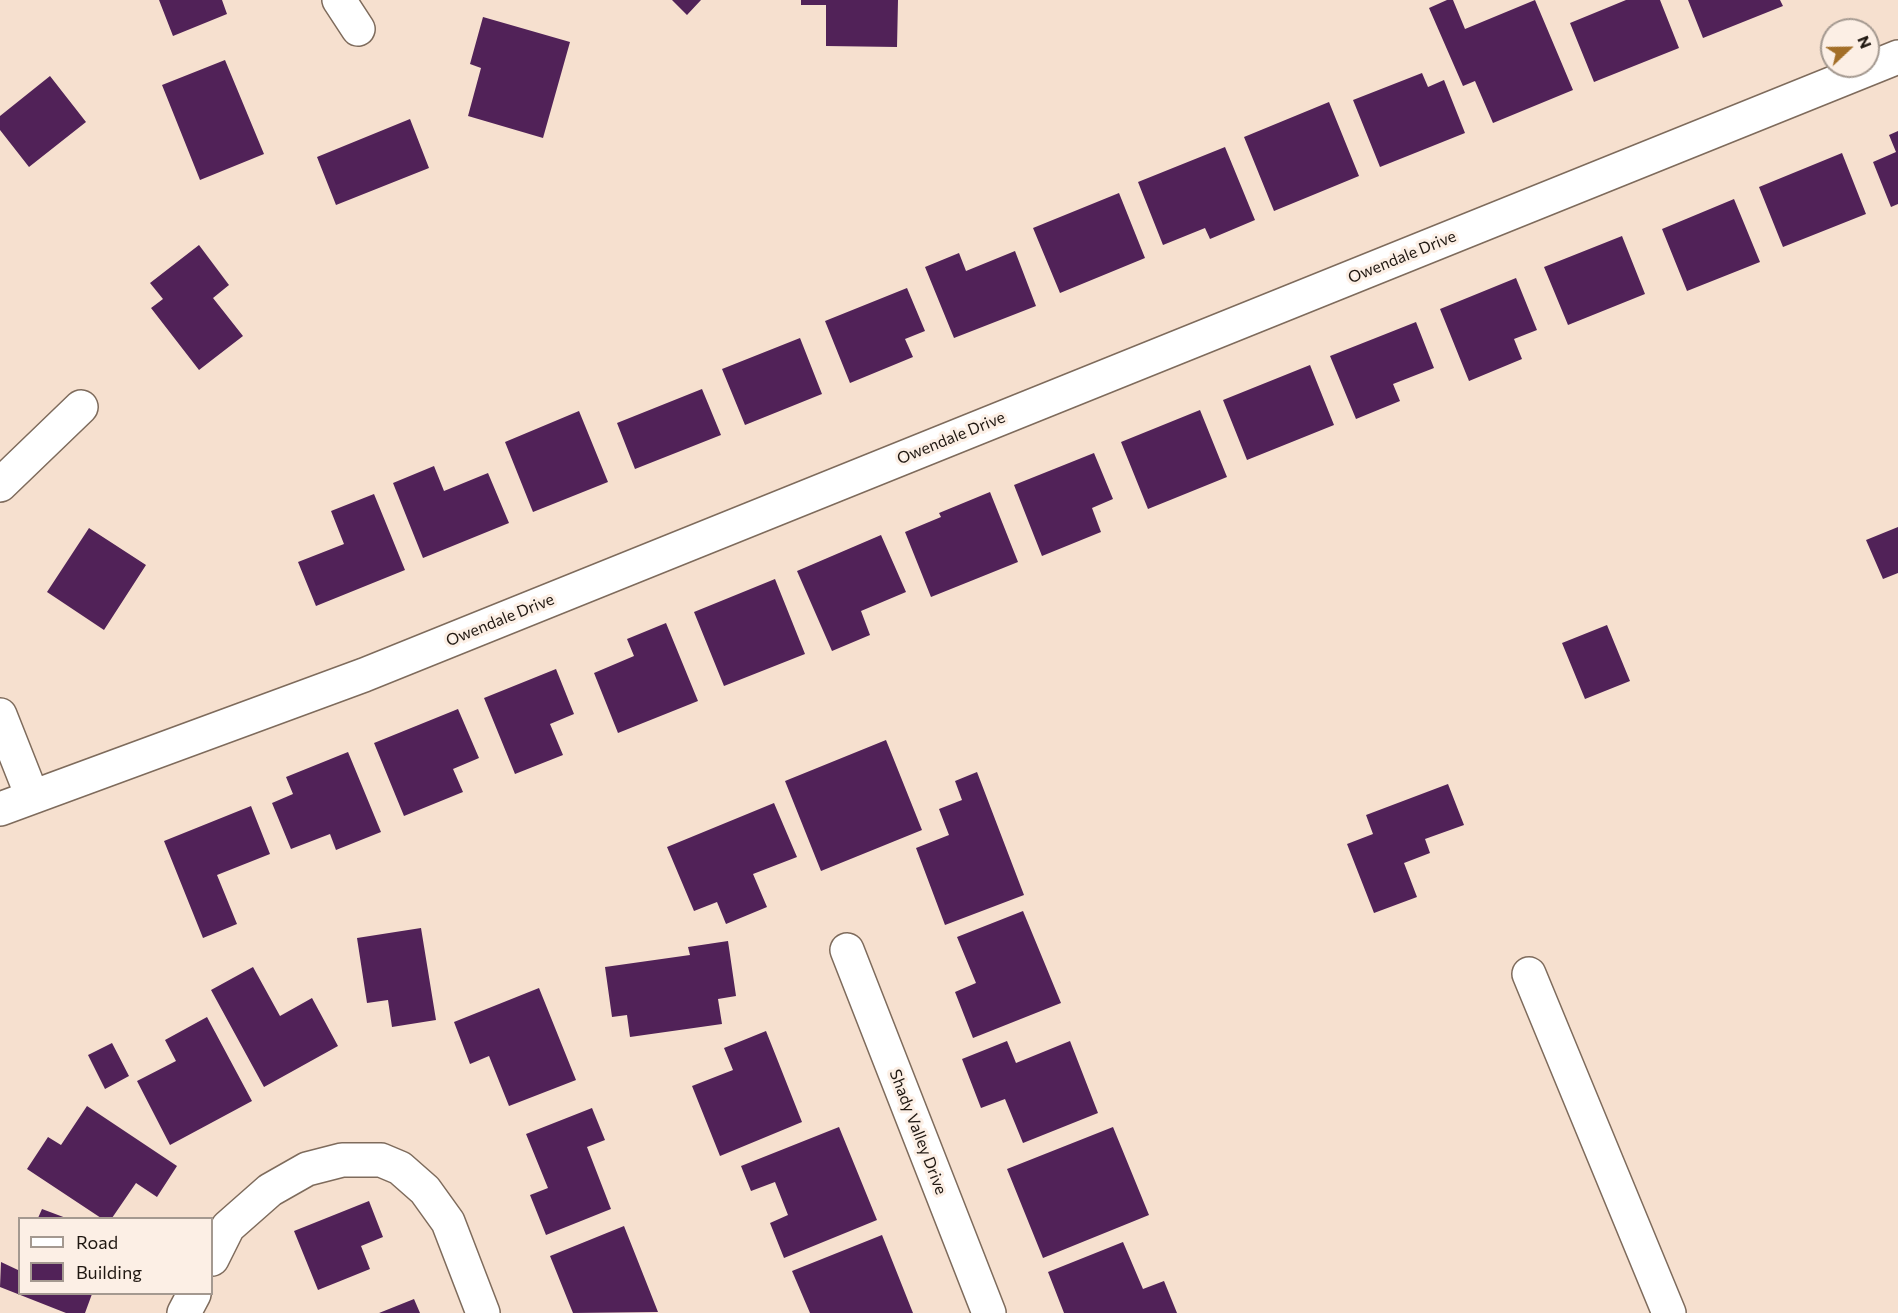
<!DOCTYPE html>
<style>
body{margin:0}
#map{position:relative;width:1898px;height:1313px;overflow:hidden;background:#f6e0cf;font-family:Commissioner,sans-serif}
canvas{display:block}
.legend{position:absolute;left:18px;top:1217px;width:195px;height:78px;box-sizing:border-box;background:#fcefe5;border:2px solid #a49990;margin:0;padding:8px 10px;list-style:none;font-size:18px;color:#1f1711}
.legend li{display:flex;align-items:center;gap:12px;height:30px}
.legend b{width:30px;border:2px solid #a49990}
.north{position:absolute;left:1820px;top:18px;width:60px;height:60px;box-sizing:border-box;background:#fcefe5;border:2px solid #a49990;border-radius:50%;rotate:68deg;font-size:16px;font-weight:700;line-height:24px;text-align:center;color:#1f1711}
.north::after{content:'';display:block;margin:auto;width:21px;height:27px;background:#a36f28;clip-path:polygon(50% 0,100% 100%,50% 72%,0 100%)}
</style>
<div id="map">
<canvas width="1898" height="1313"></canvas>
<ul class="legend">
<li><b style="height:8px;background:#fff"></b>Road</li>
<li><b style="height:16px;background:#512258"></b>Building</li>
</ul>
<div class="north">N</div>
</div>
<script>
const g = document.querySelector('canvas').getContext('2d');
g.lineJoin = 'round';
function paint(path, color) {
  g.fillStyle = color;
  g.fill(path, 'evenodd');
}
function strokePath(path, color, width, dash) {
  g.strokeStyle = color;
  g.lineWidth = width;
  g.lineCap = dash ? 'butt' : 'round';
  g.setLineDash(dash || []);
  g.stroke(path);
}
function drawText(font, color, halo, rows, align = 'center') {
  g.font = font + ' Commissioner,sans-serif';
  g.lineWidth = 6;
  g.setLineDash([]);
  g.textBaseline = 'middle';
  g.strokeStyle = halo;
  g.fillStyle = color;
  for (const [text, x, y, turn = 0] of rows) {
    g.save();
    g.translate(x, y);
    g.rotate((+turn || 0) * Math.PI / 180);
    g.textAlign = isNaN(turn) ? turn : align;
    if (halo) g.strokeText(text, 0, 0);
    g.fillText(text, 0, 0);
    g.restore();
  }
}
paint(new Path2D(`
 M159 0H222L227 14 173 36Z
 M672 0H701L687 15Z
 M801 0H898L897 47 826 46V5H801Z
 M1447 0H1453L1465 29 1535 0 1573 90 1493 123 1475 81 1463 86 1429 8Z
 M1626 0H1660L1679 48 1594 82 1570 23Z
 M1688 0H1780L1783 6 1703 38Z
 M483 17 570 42 543 138 468 116 481 68 470 64Z
 M225 60 264 154 200 180 162 85Z
 M1422 73 1428 87 1444 80 1465 133 1380 167 1353 100Z
 M50 76 86 122 29 167 0 130V116Z
 M1329 102 1359 176 1274 211 1244 137Z
 M410 119 429 168 336 205 317 157Z
 M1898 131V204L1891 207 1873 162 1896 152 1889 135Z
 M1225 147 1255 220 1210 239 1205 228 1163 245 1138 182Z
 M1842 153 1866 214 1783 247 1759 187Z
 M1119 193 1145 258 1060 293 1033 228Z
 M1734 199 1760 262 1687 291 1662 229Z
 M1622 236 1645 294 1568 325 1544 267Z
 M199 245 229 285 213 298 243 336 199 370 151 308 163 299 150 283Z
 M1015 251 1036 306 954 338 925 267 959 253 966 271Z
 M1516 278 1537 330 1514 339 1522 359 1469 381 1440 309Z
 M907 288 925 331 905 339 913 357 850 383 825 321Z
 M1416 322 1434 368 1393 384 1400 401 1356 419 1330 356Z
 M800 338 822 394 745 425 722 369Z
 M1310 365 1334 425 1247 460 1223 400Z
 M702 389 721 435 635 469 617 423Z
 M1200 410 1227 477 1148 509 1121 442Z
 M579 411 608 482 533 512 505 442Z
 M1094 453 1113 499 1092 508 1101 532 1042 556 1014 485Z
 M434 466 444 491 488 473 509 523 423 558 393 483Z
 M990 492 1018 562 931 597 905 532 941 517 939 513Z
 M374 494 405 570 316 606 298 562 344 544 331 511Z
 M1898 527V573L1883 579 1866 540Z
 M89 528 146 565 104 630 47 592Z
 M881 535 906 592 861 611 870 635 832 651 797 571Z
 M775 579 805 654 724 686 694 612Z
 M666 623 698 701 618 733 594 673 634 656 627 639Z
 M1607 625 1630 681 1585 699 1562 643Z
 M556 669 574 714 550 724 563 755 515 774 484 698Z
 M458 709 479 758 453 769 463 792 404 816 374 743Z
 M886 740 922 830 821 871 785 781Z
 M348 752 381 832 336 850 330 834 291 849 272 803 293 794 286 777Z
 M977 772 1024 895 945 925 916 848 949 835 939 809 962 800 955 781Z
 M1448 784 1464 825 1425 839 1430 853 1404 863 1417 897 1374 913 1347 844 1373 834 1366 815Z
 M774 803 797 857 753 874 767 907 726 924 717 902 694 911 667 847Z
 M251 806 270 854 217 875 237 924 203 938 164 841Z
 M1023 911 1061 1003 973 1038 955 992 976 983 957 937Z
 M421 928 436 1020 392 1027 388 1000 367 1003 357 938Z
 M728 941 736 996 718 999 722 1024 630 1037 627 1015 612 1017 605 967 690 955 688 947Z
 M253 967 280 1016 312 998 338 1046 264 1087 211 990Z
 M539 988 576 1080 509 1106 489 1056 470 1064 454 1022Z
 M207 1017 252 1101 170 1145 137 1081 176 1061 165 1040Z
 M766 1031 802 1122 720 1156 692 1086 733 1070 724 1048Z
 M1007 1041 1016 1063 1070 1041 1098 1113 1023 1143 1005 1099 981 1108 962 1059Z
 M112 1043 129 1076 105 1089 88 1055Z
 M87 1106 177 1166 157 1197 136 1183 112 1218H101L27 1169 48 1137 61 1145Z
 M592 1108 605 1140 587 1147 611 1209 546 1235 530 1195 548 1188 526 1134Z
 M839 1127 877 1220 784 1258 770 1223 788 1215 775 1182 751 1191 741 1166Z
 M1113 1127 1149 1215 1043 1258 1007 1169Z
 M369 1201 383 1237 361 1246 370 1269 318 1290 294 1231Z
 M42 1209 66 1218H38Z
 M624 1226 658 1312 573 1313 550 1256Z
 M882 1235 913 1313H810L792 1271Z
 M1123 1242 1143 1289 1164 1281 1177 1313H1064L1048 1272Z
 M1 1262 18 1270 20 1266V1294H92L85 1313H66L0 1287Z
 M414 1299 420 1313H379Z`), '#512258');
const minor = new Path2D(`
 M339 0 358 29
 M0 485 81 407
 M0 715 32 796
 M0 809 364 675 1898 57
 M847 950 989 1313
 M1529 974 1669 1313
 M212 1259 228 1227 270 1190 307 1169 342 1160H381L400 1168 425 1190 448 1222 483 1313
 M184 1313 194 1294`);
strokePath(minor, '#7e6b5c', 36);
strokePath(minor, '#fff', 33);
drawText('16px', '#1f1711', '#fcefe5', [
 ["Owendale Drive",1402,257,-22],
 ["Owendale Drive",951,438,-22],
 ["Owendale Drive",500,620,-22],
 ["Shady Valley Drive",918,1132,69]
]);
</script>
